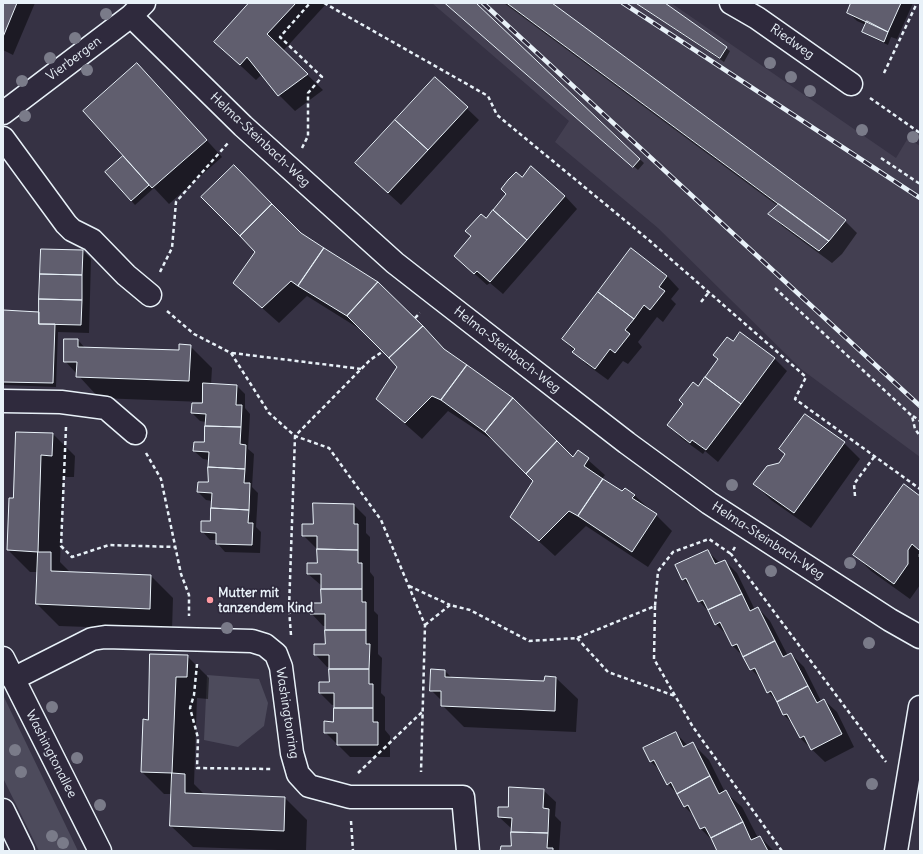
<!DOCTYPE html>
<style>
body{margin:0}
#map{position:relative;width:923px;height:854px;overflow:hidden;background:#363244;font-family:Delius,sans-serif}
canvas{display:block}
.frame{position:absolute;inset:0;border:4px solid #e8f1f8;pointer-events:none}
</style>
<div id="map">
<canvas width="923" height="854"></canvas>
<div class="frame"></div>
</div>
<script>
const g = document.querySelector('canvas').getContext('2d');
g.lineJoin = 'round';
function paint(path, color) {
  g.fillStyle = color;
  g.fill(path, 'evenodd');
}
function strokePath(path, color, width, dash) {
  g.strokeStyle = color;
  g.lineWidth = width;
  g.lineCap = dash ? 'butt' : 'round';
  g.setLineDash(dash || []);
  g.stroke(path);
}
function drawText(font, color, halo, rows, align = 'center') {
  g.font = font + ' Delius,sans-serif';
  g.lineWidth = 3.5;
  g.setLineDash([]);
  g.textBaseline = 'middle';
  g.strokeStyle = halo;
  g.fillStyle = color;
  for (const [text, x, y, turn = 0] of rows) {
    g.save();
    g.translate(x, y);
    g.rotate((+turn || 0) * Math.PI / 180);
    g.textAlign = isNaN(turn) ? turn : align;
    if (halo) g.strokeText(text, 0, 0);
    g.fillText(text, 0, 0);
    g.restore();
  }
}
paint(new Path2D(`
 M432 3H671L896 158 908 138 920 146V457L801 369 658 228 555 142 569 121Z`), '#433f51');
paint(new Path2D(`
 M207 675 259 679 268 703 264 726 238 747 204 740Z
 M3 695 78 851H39L3 778Z`), '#4d4b5c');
paint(new Path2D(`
 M3 3H35L13 55 3 50Z
 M250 3H327L283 51 323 90 295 111 279 95 262 74 256 80 215 42Z
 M446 3H475L644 163 638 170Z
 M504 3H550L845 221 857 233 842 254 832 263 782 226 770 214 778 206Z
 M635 3H663L730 51 724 62Z
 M853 3H913L897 39 891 37 888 45 867 35 863 31 866 25 857 21 848 12Z
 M137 64 222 157 169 204 154 188 135 205 106 173 124 156Z
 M435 78 479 120 401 205 369 176Z
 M522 178 565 196 577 209 503 294 490 283 487 285 455 256Z
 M300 234 573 458 579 452 605 475 602 479 623 493 634 495 656 515 672 531 648 567 586 526 555 556 512 517 534 481 501 446 448 411 422 439 377 399 398 367 363 331 307 296 279 323 234 283Z
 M631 250 667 276 679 289 671 299 676 304 663 322 657 317 638 342 642 347 628 364 623 361 608 380 586 364 563 339Z
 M83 251 91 259 89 333 58 332 56 387 3 385V311L40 314Z
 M740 333 775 359 787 371 718 462 705 451 703 454 681 438 669 425Z
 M78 340 85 348 180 351 190 346 212 368 211 385 237 386 245 394V408L250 414 248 449 254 454 252 487 258 493 256 527 261 532 260 553 225 552 217 543V540H210L202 531 211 522 212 501 206 500 198 492 209 483 210 460 203 459 194 451 205 443 206 422 200 421 192 413 203 402 99 398 65 361Z
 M805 415 844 443 860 459 811 528 771 500 755 484 779 464 786 455 780 449Z
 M17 433 53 434 75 456 74 477H63L60 562 71 573 151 576 173 598 172 630 59 626 37 604 38 572H30L8 550 14 499Z
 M920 497V585L910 599 871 571 855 555Z
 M354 505 366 517V533L370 537V572L374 577V611L378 615V654L382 658 381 693 385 697V730L390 736V757H350L325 732 334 723 335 705H332L320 693 330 683V667H327L315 654 326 645V626H323L311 613 322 604V586L308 574 318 564V548H316L303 535 314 525Z
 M707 551 720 563 725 561 737 573 755 610 758 608 770 621 788 656 791 654 804 667 821 701 824 700 837 712 854 747 825 762 800 738 793 724 784 715 777 701 768 692 763 681 751 669 745 658 733 646 728 636 716 624 710 613 699 601 693 590 683 579Z
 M187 656 209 678 208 699 197 698 194 784 205 795 285 798 307 820 306 851 193 847 171 826 172 794H164L142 772 149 721Z
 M445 671 452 678 545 682 556 678 578 699 576 732 464 727 442 705V701L431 690Z
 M676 733 688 746 693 744 709 760 725 792 742 807 758 838 760 837 774 851H718L713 841 701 829 696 818 684 806 679 796 668 784 661 771 651 762 645 749Z
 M543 790 556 802 555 816 561 822 559 851H501L512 847V829L499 817 509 809Z`), '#0007');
const building = new Path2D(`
 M3 3H17L3 37Z
 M249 3H296L267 34 308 74 278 96 247 57 240 65 214 42Z
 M445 3H476L640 159 633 167Z
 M507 3H552L846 220 829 241Z
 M636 3H665L727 47 720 58Z
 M851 3H901L888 32 847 13Z
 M867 21 888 32 884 42 862 32Z
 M137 63 207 140 152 188 83 111Z
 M435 77 468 107 428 150 395 120Z
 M395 120 428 150 388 193 355 163Z
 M123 156 149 185 131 201 105 172Z
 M234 165 272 204 240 236 201 197Z
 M531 166 565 196 527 240 493 210 506 194 501 189 508 180 516 172 522 177Z
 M272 204 301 233 324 248 298 286 291 281 262 308 233 283 255 252 240 236Z
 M779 204 829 241 819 251 768 214Z
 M493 210 527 240 490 282 477 271 474 274 454 256 471 236 465 231 481 214 486 218Z
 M324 248 378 282 347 316 298 286Z
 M631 248 667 276 659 287 665 291 650 310 644 305 634 319 598 292Z
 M41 249 83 250 82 275 40 274Z
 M40 274 82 275V300L39 299Z
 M378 282 423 326 389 358 347 316Z
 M598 292 634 319 625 330 630 334 615 353 610 349 595 369 572 352 575 349 562 339Z
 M39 299 82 300 81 325 39 324Z
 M3 310 39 312V324H55L53 383 3 382Z
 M423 326 444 349 467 365 441 400 432 396 405 423 376 399 397 367 389 358Z
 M740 332 775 358 741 404 705 377 718 359 713 355 727 337 733 341Z
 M64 339H78V347L179 350V344L191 345 189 381 76 377 77 362H64Z
 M467 365 513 398 485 432 441 400Z
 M705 377 741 404 706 450 692 440 690 443 667 425 683 404 679 400 693 382 698 386Z
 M203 383 237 385 236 405H242L241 427 205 426 206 414 191 413 192 403H202Z
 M513 398 557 441 526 474 485 432Z
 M805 414 845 442 794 513 753 484 767 466 779 463 785 454 779 449Z
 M205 426 241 427 240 444 246 445 245 469 208 467 209 452 193 451 194 442H204Z
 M16 432 53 433 52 456 41 455 38 552 7 550 9 498H13Z
 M557 441 573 457 578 450 589 458 584 466 603 479 578 516 569 511 539 541 510 517 533 481 526 474Z
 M208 467 245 469 244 483H250L249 510 211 508 212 493 197 492 198 482H208Z
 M603 479 622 491 625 488 635 495 632 498 657 514 632 552 578 516Z
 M904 484 920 496V548L919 550 912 544 908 550V564L894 584 853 555Z
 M313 503 354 504V524H358V550L317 549V536H302V524H313Z
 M211 508 249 510 248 523H253L252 545 216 544V533L201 532V521H210Z
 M317 549 358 550V563H362V589H321V574H307V563H317Z
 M708 550 715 564 725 560 742 594 708 610 703 600 698 602 686 578 682 580 675 565Z
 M38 552H51V571L151 575 150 609 36 604Z
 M321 589H362V602H366V630H325V614H310V603H321Z
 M742 594 750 611 758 607 775 641 743 657 737 644 732 646 720 622 715 625 708 610Z
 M325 630H366V644H370L369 669H329V655H314V644H325Z
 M775 641 783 657 791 653 808 686 777 702 771 691 767 693 755 668 750 670 743 657Z
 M150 654 188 655 187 677H176L172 773 141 772 143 719 148 720Z
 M329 669H369V684H373V708H334V693H319V682H329Z
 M431 669 445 670V677L544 681 545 676 556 677 555 711 441 706V691H430Z
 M808 686 817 703 824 699 842 734 811 750 804 736 800 738 787 714 783 715 777 702Z
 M334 708H373V722H378V745H337V733H324V721L333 722Z
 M676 732 683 747 693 742 710 776 677 794 671 782 667 785 654 760 650 762 643 748Z
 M172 773 185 774V793L285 797 284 831 170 826Z
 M710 776 719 794 726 790 743 822 711 838 705 827 700 829 688 805 684 807 677 794Z
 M509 787 544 789 543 808 549 809 548 833 511 832 512 818 498 817V807H508Z
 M743 822 751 840 760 836 768 851H717L711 838Z
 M511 832 548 833 547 848H553V851H500L501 846H511Z`);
paint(building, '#605e6e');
strokePath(building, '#e8f1f8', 1);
const minor = new Path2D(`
 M731 3 757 18 851 84
 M131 16 243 126 395 263 436 295 627 443 709 503 890 620 920 637
 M3 113 131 16 144 3
 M3 138 66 224 72 230 92 240 126 275 150 295
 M3 401 61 402 106 408 135 433
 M3 658 100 851
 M13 679 92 639 105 637 252 641 265 645 276 654 281 667 292 753 298 774 309 786 350 797H463L468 851
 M3 810 23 851
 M896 851 920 707`);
strokePath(minor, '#e8f1f8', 25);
strokePath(new Path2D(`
 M324 3 488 96 497 115 650 241 806 377 795 399 920 489
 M884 73 917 3
 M870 98 920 133
 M302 148 308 136V93L322 77 280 37 310 3
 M881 158 920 184
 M160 272 172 248 176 202 228 143
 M775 288 912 416 915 429 920 436
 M701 302 709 292
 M167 311 194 334 231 353 269 413 295 436 329 448 381 520 425 625 421 772
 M415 318 420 313
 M232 353 362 369
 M913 416 920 421
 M66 427 61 546 72 557 109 545 175 547
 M146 453 161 479 181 574 189 595V616
 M855 496 854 484 874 457
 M735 547 731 554 886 762
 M920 554V557
 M409 586 450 605
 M655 606 654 659 693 727 782 851
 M425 625 450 605 470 610 529 641 577 638 655 606 658 571 673 552 709 539 731 554
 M291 635 289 609 295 436 370 360 382 352
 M577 638 608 672 675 696
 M197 664 194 695 190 708 198 738 197 768 272 769
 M358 773 422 712
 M351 821 353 851`), '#e8f1f8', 2.5, [4, 3]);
strokePath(minor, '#2f2a3d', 22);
const rail = new Path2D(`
 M483 3 920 406
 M623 3 920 198`);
strokePath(rail, '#e8f1f8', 4.5);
strokePath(rail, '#2f2a3d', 3, [9]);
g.fillStyle = '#7a7b89';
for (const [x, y] of [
 [106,14],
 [75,38],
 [50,58],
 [770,63],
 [87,70],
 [791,77],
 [22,81],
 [810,91],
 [25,116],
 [862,130],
 [913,137],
 [732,485],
 [850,563],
 [771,571],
 [227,628],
 [869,643],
 [52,707],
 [15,750],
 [77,758],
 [21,772],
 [872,784],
 [100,805],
 [52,836],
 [63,843]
]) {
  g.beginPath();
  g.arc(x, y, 6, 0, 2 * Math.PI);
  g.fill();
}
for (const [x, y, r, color] of [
 [210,600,4,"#ff9aa2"]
]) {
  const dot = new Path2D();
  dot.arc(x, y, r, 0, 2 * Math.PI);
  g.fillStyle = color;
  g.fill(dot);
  strokePath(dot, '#2f2a3d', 1.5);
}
drawText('13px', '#e8f1f8', '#2f2a3d', [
 ["Riedweg",792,42,35],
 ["Vierbergen",74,59,-37],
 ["Helma-Steinbach-Weg",260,140,43],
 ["Helma-Steinbach-Weg",507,350,38],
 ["Helma-Steinbach-Weg",768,541,33],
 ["Washingtonring",287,713,81],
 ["Washingtonallee",51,754,63]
]);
drawText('bold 13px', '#e8f1f8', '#2f2a3d', [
 ["Mutter mit",218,593],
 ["tanzendem Kind",218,608]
], 'left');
</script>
